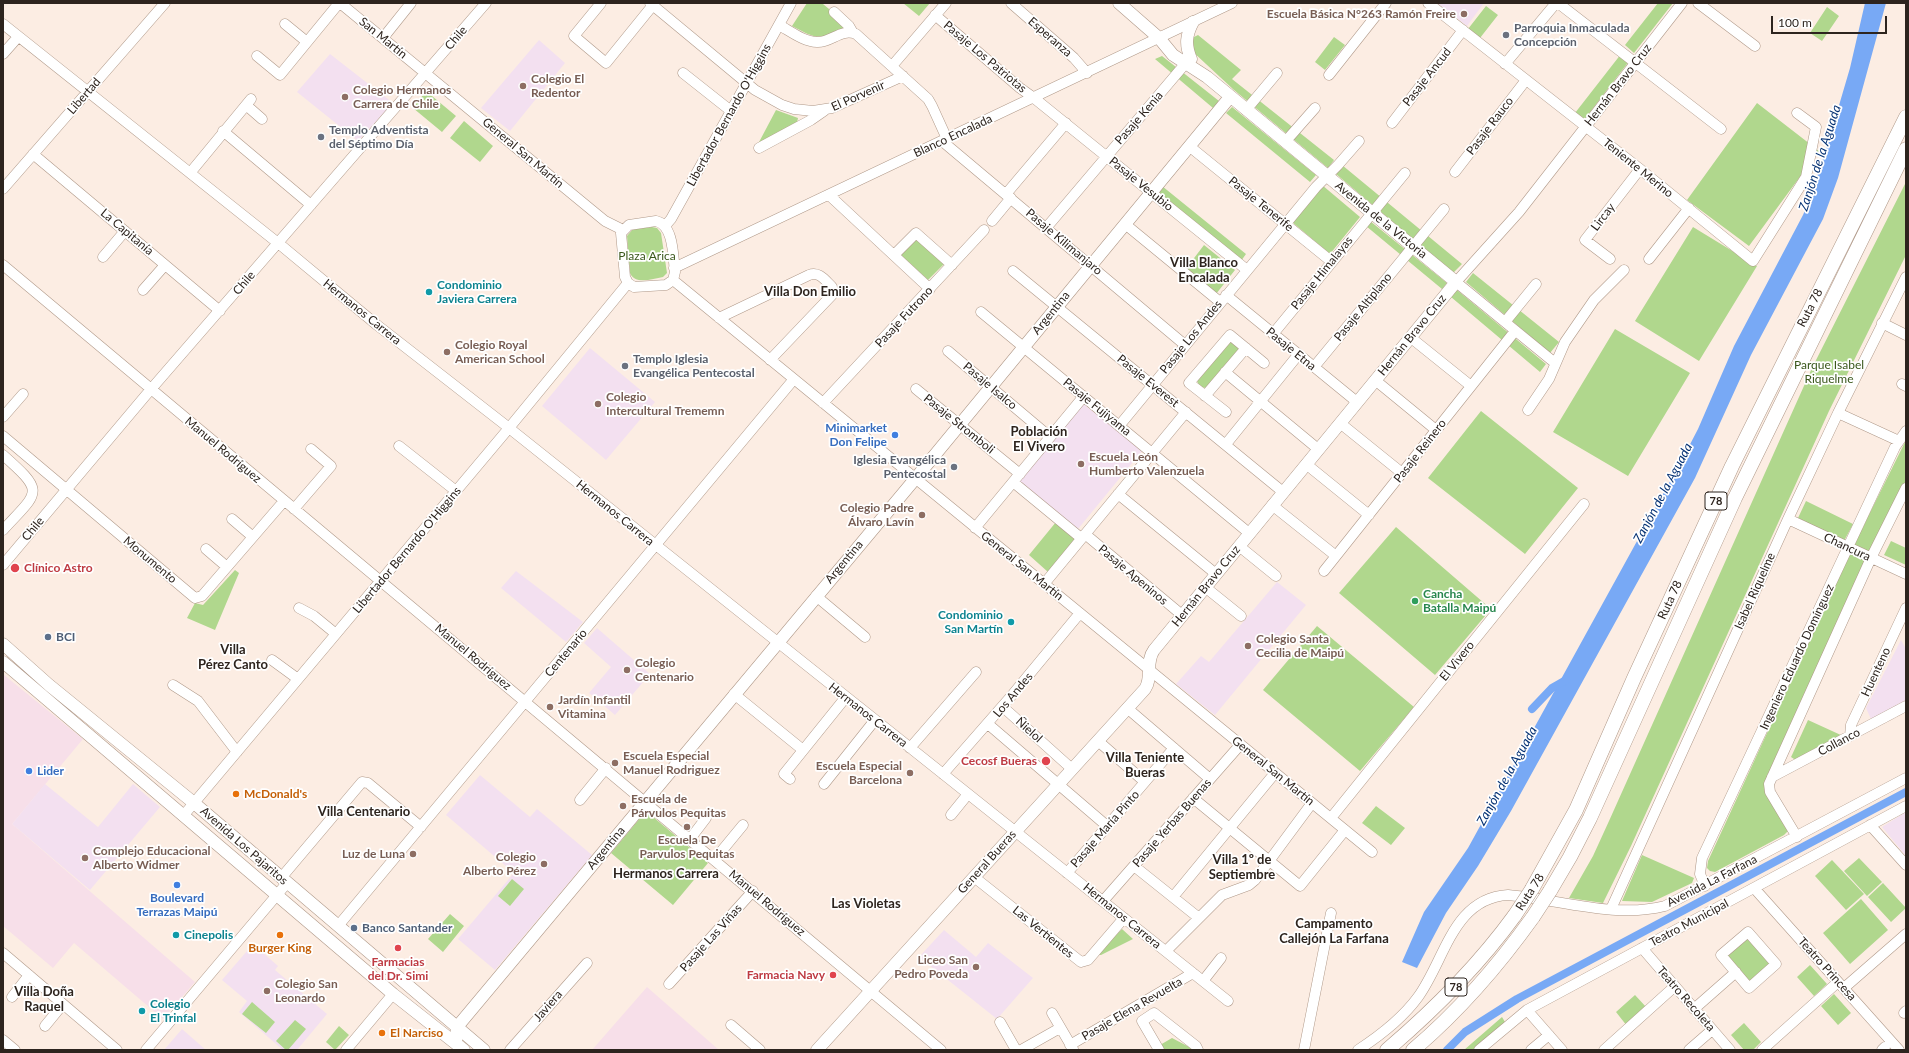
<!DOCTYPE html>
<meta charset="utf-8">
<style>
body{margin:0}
#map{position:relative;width:1909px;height:1053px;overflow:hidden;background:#fcede3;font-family:Lato,sans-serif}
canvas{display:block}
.frame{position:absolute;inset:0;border:4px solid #2d241e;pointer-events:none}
.scale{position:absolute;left:1771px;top:16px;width:116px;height:18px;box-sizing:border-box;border:2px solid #2d241e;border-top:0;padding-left:5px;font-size:12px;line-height:14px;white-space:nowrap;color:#2d241e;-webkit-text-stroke:3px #fff;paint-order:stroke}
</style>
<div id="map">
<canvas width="1909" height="1053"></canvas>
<div class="frame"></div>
<div class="scale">100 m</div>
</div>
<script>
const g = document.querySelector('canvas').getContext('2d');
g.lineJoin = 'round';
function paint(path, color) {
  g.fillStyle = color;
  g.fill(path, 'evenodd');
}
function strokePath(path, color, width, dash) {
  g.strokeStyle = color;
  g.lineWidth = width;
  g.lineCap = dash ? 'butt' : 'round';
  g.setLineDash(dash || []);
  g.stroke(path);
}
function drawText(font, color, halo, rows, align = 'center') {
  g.font = font + ' Lato,sans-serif';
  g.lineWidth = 3.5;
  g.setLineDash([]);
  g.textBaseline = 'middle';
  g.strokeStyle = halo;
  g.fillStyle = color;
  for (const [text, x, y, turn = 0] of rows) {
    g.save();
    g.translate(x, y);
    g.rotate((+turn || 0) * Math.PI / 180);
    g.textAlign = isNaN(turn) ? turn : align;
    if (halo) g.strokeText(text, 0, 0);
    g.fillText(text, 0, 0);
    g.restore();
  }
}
paint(new Path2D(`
 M4 675 83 739 12 824 195 982 163 1019 74 943 53 968 3 926Z
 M647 987 719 1050H592Z`), '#f7dfe9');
paint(new Path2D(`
 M1437 3H1484L1467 26Z
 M539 40 565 63 510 131 481 108Z
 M330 54 393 103 358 141 297 92Z
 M590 348 655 402 606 460 542 406Z
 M1081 402 1142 451 1078 529 1019 484 1020 476Z
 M516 571 583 622 566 642 501 588Z
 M1277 582 1306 605 1215 715 1176 684 1201 656 1209 662Z
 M597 628 650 674 615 715 589 693 611 667 584 643Z
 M1901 640 1906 649V700L1871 719 1866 708Z
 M480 775 530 817 537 809 592 855 495 970 458 939 514 873 446 815Z
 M45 784 98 827 133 784 160 807 90 890 12 824Z
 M1906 812V856L1882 827Z
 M944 930 976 957 988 943 1033 978 997 1019 919 957Z
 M253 944 278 966 275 970 327 1014 297 1050H283L239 1012 247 1001 222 980Z
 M182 1029 206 1050H164Z`), '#f3e0f0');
paint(new Path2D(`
 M807 3H824L823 4 846 23 844 29C817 40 817 39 792 26Z
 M903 3H930L919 16Z
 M1658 3H1673L1634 53 1625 45Z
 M1486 6 1498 15 1480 38 1468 29Z
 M1827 7 1839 16 1822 41 1810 33Z
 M1198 35 1241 70 1232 79 1334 160 1328 168 1234 90 1192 51V38Z
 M1334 37 1345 45 1325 70 1315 62Z
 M1621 54 1630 60 1584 120 1575 113Z
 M1162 56 1219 101 1213 108 1155 59Z
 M426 91 456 116 442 132 413 108Z
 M1757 103 1819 151 1749 246 1687 200Z
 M1232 107 1316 175 1310 182 1226 113Z
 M776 110 798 118 797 123 758 144Z
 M464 121 493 146 480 162 450 138Z
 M1342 165 1462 264 1453 273 1336 174Z
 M1906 182V255L1829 411 1631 846 1603 903 1569 898 1593 856 1609 821 1812 368Z
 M1322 185 1360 217 1330 254 1292 222Z
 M1162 186 1246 254 1241 261 1157 193Z
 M1370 221 1447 283 1442 289 1366 226Z
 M652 227 657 228 661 233 667 273 663 277C652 279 635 285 630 273L627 236 633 229Z
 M1693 227 1757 266 1699 361 1635 321Z
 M917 238 944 264 928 280 901 255Z
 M1204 245 1235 270 1216 294 1185 270Z
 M1473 273 1559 342 1550 353 1466 282Z
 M1457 290 1546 364 1540 372 1451 297Z
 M1615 329 1690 373 1628 476 1553 432Z
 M1232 341 1238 347 1239 350 1206 388C1201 388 1197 384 1197 379L1228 342Z
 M1481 411 1578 488 1525 554 1428 478Z
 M1906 440V481L1767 779 1788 831 1784 835 1715 872 1710 871 1707 868 1708 861 1851 551Z
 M1806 501 1853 524 1844 541 1798 518Z
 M1056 522 1076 539 1048 572 1029 555Z
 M1396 527 1491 609 1435 675 1339 593Z
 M1891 541 1906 548V565L1884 555Z
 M235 570 239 573 215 630 187 618 195 603 203 605Z
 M1317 626 1414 707 1360 771 1263 690Z
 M1808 720 1843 736 1797 759H1794L1791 757 1792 755Z
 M1376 806 1405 828 1391 845 1362 823Z
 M646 811 708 863 673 905 611 853Z
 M1642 855 1694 878 1692 883 1652 902 1622 901Z
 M1859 858 1882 882 1867 896 1844 871Z
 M1832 860 1864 894 1846 910 1815 876Z
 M512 879 524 889 510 906 498 896Z
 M1883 883 1906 908 1891 922 1868 897Z
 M1861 899 1888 930 1850 964 1823 933Z
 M450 914 464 926 443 952 428 939Z
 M1122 929 1133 939 1101 955H1097Z
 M1748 936 1772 963 1750 983 1726 955Z
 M1810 965 1827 984 1814 996 1797 977Z
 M1834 994 1851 1013 1838 1025 1821 1006Z
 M1635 995 1647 1008 1627 1026 1616 1012Z
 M252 1002 275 1022 266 1033 242 1014Z
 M1502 1017 1505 1022 1473 1050H1464Z
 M295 1020 306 1029 288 1050H286L276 1041Z
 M1744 1023 1761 1042 1753 1050H1744L1731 1035Z
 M339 1026 349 1035 335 1050 326 1042Z
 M1172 1038 1193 1049 1194 1050H1163L1160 1045Z`), '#b0d78d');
paint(new Path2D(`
 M1865 3H1886L1838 178 1823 219 1751 355 1695 478 1511 811 1478 866 1446 913 1417 968 1402 962 1424 912 1468 848 1685 454 1698 429 1734 346 1803 215 1811 196 1830 136 1850 68Z`), '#78a9f5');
strokePath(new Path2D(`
 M1532 709 1552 688 1566 680
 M1447 1050 1465 1032 1517 999 1906 792`), '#78a9f5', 8);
const minor = new Path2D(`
 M340 3 605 221 623 230
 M601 3 574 36 606 63 653 5
 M650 3 755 90 782 105 794 109 813 111 832 108 903 76
 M1011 3 1074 58 1087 73
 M1428 3 1640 169 1753 261 1806 177 1816 127 1797 113
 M1558 3 1721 129
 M1698 3 1755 46
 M834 12 849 26 853 33
 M935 15 1020 88 1034 98 1247 270
 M3 24 283 247 377 325 504 424 1228 1001
 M285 24 307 42
 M779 25C790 31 804 42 817 42 831 43 841 28 856 34L928 99 932 106 947 139
 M383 38 411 3
 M3 54 18 37
 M257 56 280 75 339 3
 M1505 64 1556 3
 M892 66 946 3
 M683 73 731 111
 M1329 75 1386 3
 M246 105 262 119
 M1246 110 1277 73
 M1392 123 1463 30
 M223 131 311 205
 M942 141 1185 345
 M1285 142 1315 108
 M1189 146 1332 262
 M759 148 811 120 824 111
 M33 154 220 311
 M1455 172 1526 80
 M190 173 251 99
 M3 189 165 3
 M1006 194 1066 123
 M829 195 930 289
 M656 221C674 225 673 257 675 272L673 280 666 285 634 287 628 283 625 277 621 233 629 225Z
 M992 221 1011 198
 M1125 224 1220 302
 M665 226 671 219 791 3
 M1046 228 1185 64
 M894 255 916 233 952 265
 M103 257 125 231
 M1610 259 1585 240 1640 169
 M1649 259 1689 208
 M3 265 941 1050
 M674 268 1232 3
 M1013 271 1283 492
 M673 280 1372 852
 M143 290 165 265
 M1226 295 1357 402
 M981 312 1249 533
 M719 318 809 275C819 271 825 280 832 287V295L770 360
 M1505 322 1536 284
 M1882 323 1906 335
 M1273 334 1405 173
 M1410 337 1471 386
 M948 351 1050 437
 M1555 363 1456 282 1519 212 1682 3
 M1314 367 1444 209
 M1225 372 1318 449
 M1375 380 1436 430
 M1902 384 1906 386
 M916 389 1020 474
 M1205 396 1246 348
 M823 403 984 230
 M1528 410 1549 379 1565 342 1594 300 1624 270
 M1226 412 1189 383 1230 335 1264 363
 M1838 413 1899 441
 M3 417 23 394
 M1340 423 1402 473
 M1119 426 1316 187 1338 165 1359 141
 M3 436 195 598 202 596 284 501
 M1226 444 1298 355
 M399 446 456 491
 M3 455C46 493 39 491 3 530
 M1306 464 1369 515
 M1013 482 1081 538
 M1118 494 1216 574
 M1272 505 1336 556
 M294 509 331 466 311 449
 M232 519 253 537
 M1788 519 1906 574
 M975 528 1084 396
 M1085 534 1182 615
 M1239 546 1276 576
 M206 549 227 567
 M3 565 146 395 486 3
 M1324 571 1515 331
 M1044 584 1186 412
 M1205 587 1241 616
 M816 596 865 637
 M299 608 314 616 336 634
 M272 660 298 679
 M173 685 198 701 237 752
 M734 694 803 750
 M1003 707 1072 769
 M1127 708 1210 779
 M988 724 1107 826
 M1850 736 1851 725 1906 608
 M1098 741 1145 782
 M910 748 976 672
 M943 774 1013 694 1080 613
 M1772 777 1906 706
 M790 779 784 774 846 697
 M824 784 875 720
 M1193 798 1300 886 1345 830
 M580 800 606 768
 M951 815 968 794
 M183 816 509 428 628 283
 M1331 818 1584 504
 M1870 825 1906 865
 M1797 837 1770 792 1769 784 1871 558 1906 488
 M690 839 706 818
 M715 859 743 825
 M1134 866 1199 918
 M1067 873 1174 748
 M974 877 1081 962 1088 960 1124 918
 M281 878 362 782 368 783 421 827
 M1705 886 1700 874 1702 858 1895 447 1906 431
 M1754 888 1899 1050
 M1173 897 1275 773
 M1103 901 1240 745
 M1611 909 1788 519 1838 413 1906 277
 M338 926 794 379
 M1748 932 1776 964 1749 988 1721 955Z
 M1642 948 1730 1050
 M1166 951 1222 895 1249 885 1255 880 1312 803
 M3 953 117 1050
 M1203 981 1221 958
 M669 984 753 891
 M1844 988 1906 934
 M12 997 29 975
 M1694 1009 1736 972
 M1527 1010 1562 1050
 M1052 1013 1073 1049
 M1904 1013 1906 1011
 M1000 1022 1016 1050
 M731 1025 760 1050
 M45 1026 63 1004
 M3 1040 15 1050
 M1070 1045 1193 973
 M146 1050 287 883
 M346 1050 393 994
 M510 1050 587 963
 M1021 1050 1060 1028
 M1159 1050 1142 1021 1154 1013 1196 1046 1198 1050
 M1304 1050 1331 913
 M1358 1050C1381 1035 1402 1019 1418 997 1445 960 1453 898 1508 895 1558 899 1615 919 1665 906L1906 778
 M1479 1050 1527 1010 1906 806
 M1531 1050 1549 1035
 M1604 1050 1674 987
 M1689 1050 1712 1030
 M1762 1050 1838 982
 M1882 1050 1885 1047`);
const major = new Path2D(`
 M1191 59C1185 45 1186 35 1193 22
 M3 644 49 685 194 803 484 1050
 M3 662 393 994 464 1050
 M456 1043 457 1027 915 479 1230 97
 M817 1050 1145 689C1153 677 1145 662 1154 650L1456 282 1207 77 1173 55 1159 38 1119 3`);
const highway = new Path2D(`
 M1532 889 1576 810 1634 678 1732 466 1906 117
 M1550 891 1570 857 1590 818 1735 498 1906 149
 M1387 1050C1435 1009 1478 966 1515 915
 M1413 1050C1459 1011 1498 966 1533 917`);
strokePath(minor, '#af9888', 11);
strokePath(major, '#af9888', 13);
strokePath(highway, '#af9888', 15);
strokePath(minor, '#fff', 10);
strokePath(major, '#fff', 12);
strokePath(highway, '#fff', 14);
const highwayBridge = new Path2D(`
 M1515 915 1532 889
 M1533 917 1550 891`);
strokePath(highwayBridge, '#af9888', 15, []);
strokePath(highwayBridge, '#fff', 14);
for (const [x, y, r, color] of [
 [1464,14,4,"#8d6e63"],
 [1506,35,4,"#6b7280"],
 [523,86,4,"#8d6e63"],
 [345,97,4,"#8d6e63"],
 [321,137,4,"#6b7280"],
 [429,292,4,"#0f9aa8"],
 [447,352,4,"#8d6e63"],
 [625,366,4,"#6b7280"],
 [598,404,4,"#8d6e63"],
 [895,435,4,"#3f7fe0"],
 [1081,464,4,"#8d6e63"],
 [954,467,4,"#6b7280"],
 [922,515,4,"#8d6e63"],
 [15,568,5,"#e0444e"],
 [1415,601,4,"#2e9e5b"],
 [1011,622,4,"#0f9aa8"],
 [48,637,4,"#5c6f8a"],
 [1248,646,4,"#8d6e63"],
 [627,670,4,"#8d6e63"],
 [550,707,4,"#8d6e63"],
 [1046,761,5,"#e0444e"],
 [615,763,4,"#8d6e63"],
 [29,771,4,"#3f7fe0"],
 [910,773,4,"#8d6e63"],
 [236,794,4,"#e8710a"],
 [623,806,4,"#8d6e63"],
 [687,827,4,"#8d6e63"],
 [413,854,4,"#8d6e63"],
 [85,858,4,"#8d6e63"],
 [544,864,4,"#8d6e63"],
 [177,885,4,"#3f7fe0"],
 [354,928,4,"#5c6f8a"],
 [176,935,4,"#0f9aa8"],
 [280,935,4,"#e8710a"],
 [398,948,4,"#e0444e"],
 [976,967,4,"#8d6e63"],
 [833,975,4,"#e0444e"],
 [267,991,4,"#8d6e63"],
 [142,1011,4,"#0f9aa8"],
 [382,1033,4,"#e8710a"]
]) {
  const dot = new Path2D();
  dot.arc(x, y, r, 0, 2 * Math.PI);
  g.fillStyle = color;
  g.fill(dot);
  strokePath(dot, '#fff', 1.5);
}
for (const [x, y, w] of [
 [1716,501,22],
 [1456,987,22]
]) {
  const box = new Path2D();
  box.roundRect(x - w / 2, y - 9, w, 18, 3);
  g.fillStyle = '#fff';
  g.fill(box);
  strokePath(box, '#2d241e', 1);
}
drawText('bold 11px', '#2d241e', null, [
 ["78",1716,501],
 ["78",1456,987]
]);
drawText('bold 12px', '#785e54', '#fff', [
 ["Escuela Básica N°263 Ramón Freire",1456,14,"right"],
 ["Colegio El",531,79],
 ["Redentor",531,93],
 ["Colegio Hermanos",353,90],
 ["Carrera de Chile",353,104],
 ["Colegio Royal",455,345],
 ["American School",455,359],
 ["Colegio",606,397],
 ["Intercultural Trememn",606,411],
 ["Escuela León",1089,457],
 ["Humberto Valenzuela",1089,471],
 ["Colegio Padre",914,508,"right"],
 ["Álvaro Lavín",914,522,"right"],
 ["Colegio Santa",1256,639],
 ["Cecilia de Maipú",1256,653],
 ["Colegio",635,663],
 ["Centenario",635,677],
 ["Jardín Infantil",558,700],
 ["Vitamina",558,714],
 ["Escuela Especial",623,756],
 ["Manuel Rodriguez",623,770],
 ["Escuela Especial",902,766,"right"],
 ["Barcelona",902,780,"right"],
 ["Escuela de",631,799],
 ["Párvulos Pequitas",631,813],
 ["Escuela De",687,840,"center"],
 ["Parvulos Pequitas",687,854,"center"],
 ["Complejo Educacional",93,851],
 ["Alberto Widmer",93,865],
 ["Luz de Luna",405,854,"right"],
 ["Colegio",536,857,"right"],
 ["Alberto Pérez",536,871,"right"],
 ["Liceo San",968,960,"right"],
 ["Pedro Poveda",968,974,"right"],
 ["Colegio San",275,984],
 ["Leonardo",275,998]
], 'left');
drawText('bold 12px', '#5b616d', '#fff', [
 ["Parroquia Inmaculada",1514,28],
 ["Concepción",1514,42],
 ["Templo Adventista",329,130],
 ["del Séptimo Día",329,144],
 ["Templo Iglesia",633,359],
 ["Evangélica Pentecostal",633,373],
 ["Iglesia Evangélica",946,460,"right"],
 ["Pentecostal",946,474,"right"]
], 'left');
drawText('12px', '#2d241e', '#fff', [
 ["Esperanza",1050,37,41],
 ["San Martín",383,38,39],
 ["Chile",456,38,-49],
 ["Pasaje Los Patriotas",985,57,40],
 ["Pasaje Ancud",1427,77,-52],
 ["Hernán Bravo Cruz",1618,85,-52],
 ["Libertad",84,96,-49],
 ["El Porvenir",858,96,-24],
 ["Libertador Bernardo O'Higgins",729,115,-61],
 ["Pasaje Kenia",1139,118,-49],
 ["Pasaje Rauco",1490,126,-53],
 ["Blanco Encalada",953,136,-25],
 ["General San Martín",523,153,40],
 ["Teniente Merino",1638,168,39],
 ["Pasaje Vesubio",1141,184,39],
 ["Pasaje Tenerife",1261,204,39],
 ["Lircay",1603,217,-53],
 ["Avenida de la Victoria",1381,220,39],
 ["La Capitanía",127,232,40],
 ["Pasaje Kilimanjaro",1064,242,40],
 ["Pasaje Himalayas",1322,273,-51],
 ["Chile",244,283,-49],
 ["Pasaje Altiplano",1363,307,-51],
 ["Ruta 78",1810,308,-63],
 ["Hermanos Carrera",362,312,39],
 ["Argentina",1051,313,-51],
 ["Pasaje Futrono",904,317,-47],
 ["Hernán Bravo Cruz",1412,335,-51],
 ["Pasaje Los Andes",1191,337,-51],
 ["Pasaje Etna",1291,349,39],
 ["Pasaje Everest",1148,381,39],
 ["Pasaje Isalco",990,386,40],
 ["Pasaje Fujiyama",1097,407,39],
 ["Pasaje Stromboli",959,424,39],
 ["Manuel Rodríguez",223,450,40],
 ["Pasaje Reinero",1420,451,-52],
 ["Hermanos Carrera",615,513,39],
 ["Chile",33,529,-50],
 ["Chancura",1847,547,25],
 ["Libertador Bernardo O'Higgins",407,550,-50],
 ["Monumento",150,560,40],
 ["Argentina",844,562,-50],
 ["General San Martín",1022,566,39],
 ["Pasaje Apeninos",1133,575,40],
 ["Hernán Bravo Cruz",1206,586,-51],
 ["Isabel Riquelme",1755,591,-66],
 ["Ruta 78",1670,600,-65],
 ["Centenario",566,653,-50],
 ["Manuel Rodríguez",473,657,40],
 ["Ingeniero Eduardo Domínguez",1797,657,-65],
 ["El Vivero",1457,661,-51],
 ["Huenteno",1876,672,-65],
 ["Los Andes",1013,695,-50],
 ["Hermanos Carrera",868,715,38],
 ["Ñielol",1029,730,42],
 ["Collanco",1839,742,-28],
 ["General San Martín",1273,771,39],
 ["Pasaje Yerbas Buenas",1172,823,-49],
 ["Pasaje María Pinto",1105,829,-49],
 ["Avenida Los Pajaritos",244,846,41],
 ["Argentina",606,848,-50],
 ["General Bueras",987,862,-48],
 ["Avenida La Farfana",1712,881,-27],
 ["Ruta 78",1530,892,-57],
 ["Manuel Rodríguez",767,903,40],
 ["Hermanos Carrera",1122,916,39],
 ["Teatro Municipal",1689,923,-28],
 ["Las Vertientes",1043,932,39],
 ["Pasaje Las Viñas",711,938,-48],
 ["Teatro Princesa",1827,969,48],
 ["Teatro Recoleta",1686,999,49],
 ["Javiera",548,1006,-49],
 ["Pasaje Elena Revuelta",1132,1009,-30]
]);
drawText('12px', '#3a571c', '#fff', [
 ["Plaza Arica",647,256],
 ["Parque Isabel",1829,365],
 ["Riquelme",1829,379]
]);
drawText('bold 12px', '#0d838f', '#fff', [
 ["Condominio",437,285],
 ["Javiera Carrera",437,299],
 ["Condominio",1003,615,"right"],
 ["San Martín",1003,629,"right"],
 ["Cinepolis",184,935],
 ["Colegio",150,1004],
 ["El Trinfal",150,1018]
], 'left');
drawText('bold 12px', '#366cbe', '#fff', [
 ["Minimarket",887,428],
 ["Don Felipe",887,442],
 ["Lider",37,771,"left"],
 ["Boulevard",177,898,"center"],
 ["Terrazas Maipú",177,912,"center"]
], 'right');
drawText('bold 12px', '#be3a42', '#fff', [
 ["Clínico Astro",24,568,"left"],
 ["Cecosf Bueras",1037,761],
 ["Farmacias",398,962,"center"],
 ["del Dr. Simi",398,976,"center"],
 ["Farmacia Navy",825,975]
], 'right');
drawText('bold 12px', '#27864d', '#fff', [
 ["Cancha",1423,594],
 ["Batalla Maipú",1423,608]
], 'left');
drawText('bold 12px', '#4e5e75', '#fff', [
 ["BCI",56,637],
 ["Banco Santander",362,928]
], 'left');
drawText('bold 12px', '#c56008', '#fff', [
 ["McDonald's",244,794],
 ["Burger King",280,948,"center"],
 ["El Narciso",390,1033]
], 'left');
drawText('italic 13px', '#063274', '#fff', [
 ["Zanjón de la Aguada",1820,158,-72],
 ["Zanjón de la Aguada",1663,493,-62],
 ["Zanjón de la Aguada",1507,776,-61]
]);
drawText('bold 13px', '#2d241e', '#fff', [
 ["Villa Blanco",1204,263],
 ["Encalada",1204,278],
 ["Villa Don Emilio",810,292],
 ["Población",1039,432],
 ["El Vivero",1039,447],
 ["Villa",233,650],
 ["Pérez Canto",233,665],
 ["Villa Teniente",1145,758],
 ["Bueras",1145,773],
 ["Villa Centenario",364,812],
 ["Villa 1º de",1242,860],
 ["Septiembre",1242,875],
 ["Hermanos Carrera",666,874],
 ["Las Violetas",866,904],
 ["Campamento",1334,924],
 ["Callejón La Farfana",1334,939],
 ["Villa Doña",44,992],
 ["Raquel",44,1007]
]);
</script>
